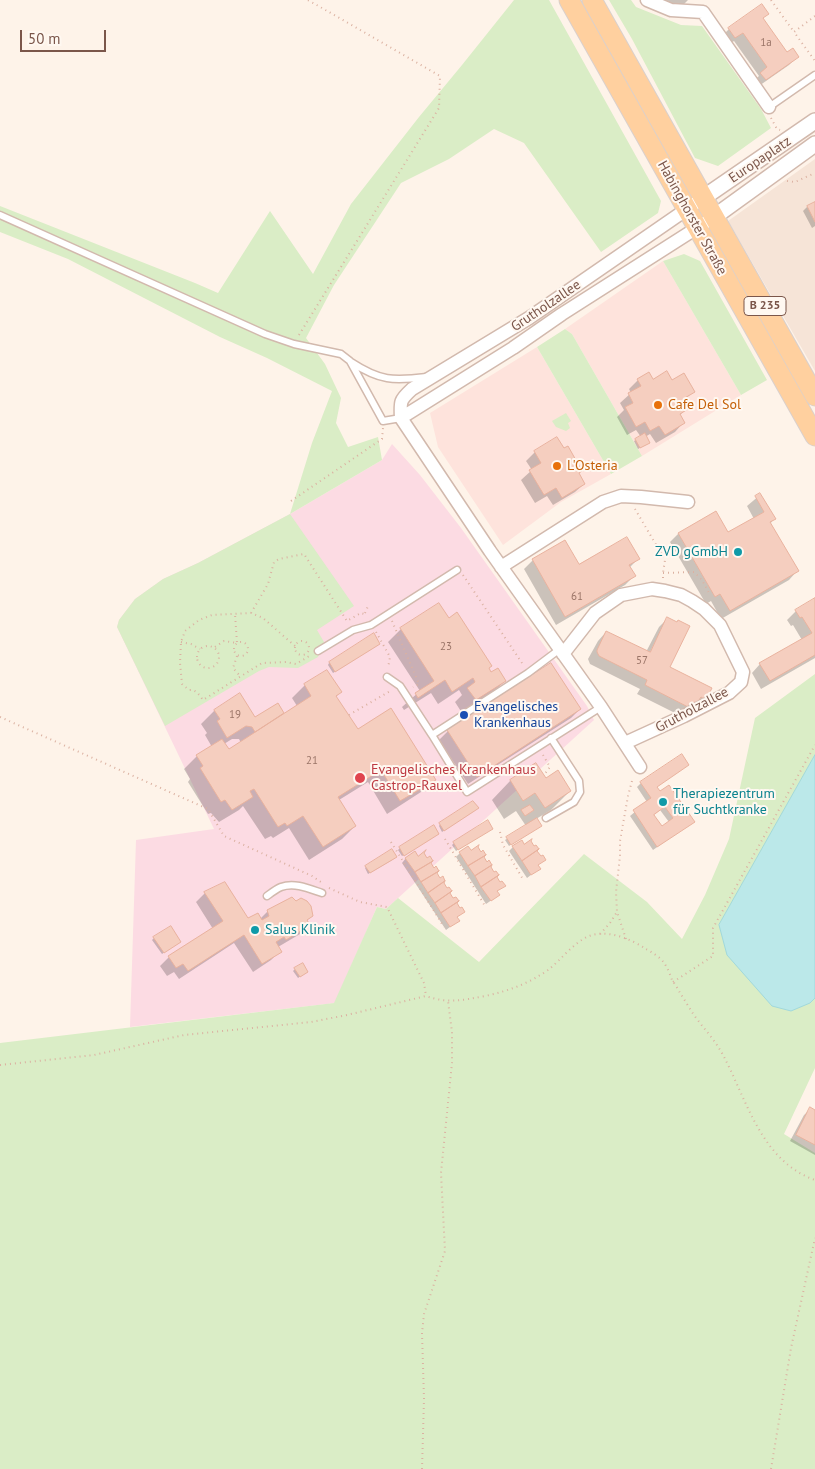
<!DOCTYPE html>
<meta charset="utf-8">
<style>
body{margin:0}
#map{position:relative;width:815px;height:1469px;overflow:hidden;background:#fef3e9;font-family:"PT Sans",sans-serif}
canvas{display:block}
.scale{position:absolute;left:20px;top:30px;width:86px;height:22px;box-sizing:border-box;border:2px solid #7b564a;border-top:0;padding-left:6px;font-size:15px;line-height:18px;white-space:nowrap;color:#7b564a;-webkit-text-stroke:4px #fff8f1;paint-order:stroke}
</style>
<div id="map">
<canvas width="815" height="1469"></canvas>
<div class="scale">50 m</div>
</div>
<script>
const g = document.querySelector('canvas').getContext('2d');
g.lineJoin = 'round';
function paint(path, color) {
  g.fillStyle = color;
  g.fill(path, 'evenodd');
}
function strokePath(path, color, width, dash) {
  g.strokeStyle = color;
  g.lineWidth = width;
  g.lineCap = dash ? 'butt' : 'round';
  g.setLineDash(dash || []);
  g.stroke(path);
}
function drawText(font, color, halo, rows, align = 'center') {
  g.font = font + ' "PT Sans",sans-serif';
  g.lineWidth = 4;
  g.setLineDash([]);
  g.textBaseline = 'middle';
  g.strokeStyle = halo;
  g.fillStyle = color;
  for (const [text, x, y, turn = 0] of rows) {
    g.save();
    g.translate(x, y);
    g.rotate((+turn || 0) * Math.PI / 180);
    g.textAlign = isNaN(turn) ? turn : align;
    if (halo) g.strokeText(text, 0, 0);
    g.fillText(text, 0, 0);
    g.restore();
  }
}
paint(new Path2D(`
 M815 159V371L728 221Z`), '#f6e4d7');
paint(new Path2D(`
 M663 261 741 395 642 456 572 334 565 329Z
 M537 347 611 474 561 502 503 545 438 447 430 413Z`), '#fee3dc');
paint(new Path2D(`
 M392 444 420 475 461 528 587 706 594 720 386 909 377 907 335 1003 130 1027 136 840 214 829 117 627 119 620 135 599 163 579 198 563 290 514 382 460Z`), '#fcdbe3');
paint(new Path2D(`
 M514 0H549L661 201 658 213 601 252 524 143 494 129 449 159 401 183 334 285 306 338 325 364 341 398 336 423 348 447 378 437 382 460 290 514 354 606 317 630 324 642 318 657 298 668 269 667 259 671 165 726 117 627 119 620 135 599 163 579 198 563 290 514 312 443 332 391 267 358 220 337 68 259 0 232V206L195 283 218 293 270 211 313 274 351 204 419 117 462 65Z
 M609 0H631L636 7 681 25 702 26 761 109 771 128 718 166 695 158 632 39Z
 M684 254 700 261 767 380 741 395 663 261Z
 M565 329 572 334 642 456 611 474 537 347Z
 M566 413 571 421 568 423 570 428 566 431 556 427 552 421Z
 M815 674V1068L784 1134 815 1153V1469H0V1043L334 1003 377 907 386 909 398 898 479 962 584 854 647 902 682 939 705 895 729 839 755 718Z`), '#daedc6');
const water = new Path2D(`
 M815 755V998L810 1003 791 1011 772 1006 727 955 719 925Z`);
paint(water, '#bbe8e9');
strokePath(water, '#a1d9dc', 1);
paint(new Path2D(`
 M642 0H688L681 7Z
 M768 13 762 19 787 54 797 57 789 65 756 88 752 82 759 76 734 41 726 46 720 38 729 29Z
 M815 203V226L812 228 803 211 807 207Z
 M638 380 671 382 694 391 683 401 687 408 679 416 683 423 675 432 656 443 650 434 645 437 647 444 638 449 634 441 641 437 636 430 627 435 617 417 624 410 620 403 631 393 629 389Z
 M535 452 578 474 584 484 575 492 553 505 547 496 535 503 521 480 532 470 526 461Z
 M760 495 774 519 770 524 797 571 789 580 721 619 711 601 706 604 670 542 678 534 716 512 728 534 754 519 747 506Z
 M638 559 629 568 634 576 625 585 556 625 524 569 533 560 579 566Z
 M815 601V658L761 689 752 673 760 664 802 640 793 625 791 626 787 620 796 611Z
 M449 619 490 674 505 681 491 694 462 713 455 702 462 695 459 690 438 704 431 693 404 710 402 707 420 691 388 642 401 629Z
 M667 619 677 623 668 668 705 699 681 716 637 694 640 689 590 664 588 659 598 641 606 632 646 652 659 627Z
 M374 635 377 645 333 673 328 665 329 663Z
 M551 664 580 709 571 718 468 784 439 740 448 731Z
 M305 685 340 692 336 697 357 731 434 779 421 792 387 814 368 782 339 800 355 826 342 839 309 860 289 828 273 838 271 836 265 839 243 806 239 810 219 822 211 813 208 814 188 782 190 779 184 769 197 756 212 747 205 735 207 733 201 724 214 711 239 695 254 719 277 705 283 715 297 706 292 698ZM232 739H239L241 743 228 751 224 744Z
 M536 764 546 779 570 791 551 810 536 819 538 827 509 846 505 840 526 826 516 811 504 819 492 800 510 781Z
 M688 765 656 787 660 793 693 822 653 850 630 816 647 802 637 787 641 783ZM660 810 669 822 662 827 653 815Z
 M475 810 442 832 439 826 440 824Z
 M487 822 490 830 456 851 452 845 454 843Z
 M436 835 402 856 398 850 400 848Z
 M524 846 536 851 537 866 539 869 527 878 509 851 513 847Z
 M471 852 483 857 500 884 504 885 496 892 499 895 486 904 456 857 460 853Z
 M406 858H417L429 863 460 910 464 911 456 918 458 921 446 930 402 863Z
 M394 859 368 874 365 868 366 867Z
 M205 893 248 919H260L268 911 295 903 312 916 306 921 308 925 300 934 278 947 280 951 271 960 253 972 234 943 179 979 174 972 167 976 160 966 169 957 213 929 196 902Z
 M154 938 178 943 162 954 152 940Z
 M295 969 305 973 298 978 293 971Z
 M811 1109 815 1111V1155L790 1141 804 1115Z`), '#0003');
const building = new Path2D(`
 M762 4 769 14 763 18 787 52 793 48 799 57 766 80 760 73 767 67 743 33 735 38 728 28Z
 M815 202V222L807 206Z
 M667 371 672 380 684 373 695 392 683 399 688 409 680 414 685 423 665 435 659 426 650 431 645 422 636 427 625 407 633 403 628 393 641 386 637 379 649 372 653 379Z
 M645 433 650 443 640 448 635 439Z
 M557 437 564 448 568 446 582 471 579 473 585 484 562 498 556 488 544 495 529 470 541 463 534 451Z
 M760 493 776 519 770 522 799 571 730 611 720 594 715 597 678 533 716 511 728 532 764 512 755 496Z
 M627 537 640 559 629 565 636 576 565 617 532 559 565 540 579 564Z
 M815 598V655L770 681 759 663 812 633 802 617 800 618 795 610Z
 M439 603 449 618 457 612 492 666 489 668 491 672 498 668 506 681 476 700 467 688 475 682 473 678 452 692 445 680 418 698 415 693 434 681 400 628Z
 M667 617 677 622 678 620 690 626 670 667 712 688 706 700 701 697 697 703 694 702 690 708 645 685 647 680 599 656 597 652V650L606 631 650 652Z
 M374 633 380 644 335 672 329 662Z
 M551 663 581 709 477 777 447 730Z
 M327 670 342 692 336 696 358 729 391 708 436 780 400 801 381 770 338 797 356 826 323 847 303 816 287 826 285 823 278 827 254 789 250 791 253 797 232 810 225 800 221 802 200 768 203 766 196 755 222 739 229 749 311 696 304 684Z
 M240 693 255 717 278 703 284 713 255 732 252 727 246 726 227 738 217 721 220 719 214 710Z
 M682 754 689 765 657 787 660 791 669 785 695 822 657 847 633 810 651 798 640 782ZM665 807 673 818 662 826 654 815Z
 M536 763 546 778 558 770 571 791 545 808 535 793 523 801 510 780Z
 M473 801 479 808 444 831 439 823Z
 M530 805 534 810 525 816 521 810Z
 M537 818 542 826 511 845 506 837Z
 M488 820 493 829 458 850 453 842Z
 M434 825 439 834 404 856 399 847Z
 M532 839 531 841 534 846 536 845 539 849 522 861 512 846 522 840 524 844Z
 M479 845 478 847 481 852 483 850 486 855 468 866 459 852 468 846 471 850Z
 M392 849 397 857 370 873 365 866Z
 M539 849 537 851 541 856 543 855 546 860 538 865 541 869 531 875 522 861Z
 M426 850 424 853 427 858 430 856 433 861 415 872 405 858 415 851 418 856Z
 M486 855 484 857 487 862 489 860 492 865 475 876 468 866Z
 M433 861 431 863 434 868 436 866 439 871 421 882 415 872Z
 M492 865 491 867 494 872 496 871 499 875 481 887 475 876Z
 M439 871 437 873 440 878 443 876 445 881 428 893 421 882Z
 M499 875 497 877 500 882 502 881 506 886 497 891 500 895 491 901 481 887Z
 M445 881 444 883 447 888 449 887 452 891 435 903 428 893Z
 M225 882 248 918 258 913 262 920 269 916 267 910 292 897 296 901 301 898 307 901 311 906 313 916 307 920 310 925 286 940 284 937 276 942 282 952 262 964 244 935 188 971 183 964 176 968 168 956 223 921 204 892Z
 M452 891 450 893 453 898 456 897 459 901 441 913 435 903Z
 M459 901 457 903 460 908 462 907 465 912 457 917 460 921 450 927 441 913Z
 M171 926 181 942 164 953 153 937Z
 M303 963 308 972 300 977 294 968Z
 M810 1107 815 1110V1145L796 1135Z`);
paint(building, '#f5cebf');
strokePath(building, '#e9b29e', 1);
const service = new Path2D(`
 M769 107 815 75
 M0 215 265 334 294 344 341 354 350 361 383 421 401 418
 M351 362C380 381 393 381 427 377
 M560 649 528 673 432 735 467 792 601 707
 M318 651 353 630 371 625 457 570
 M387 677 400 686 432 735
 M546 818 574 802 580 792 579 781 551 738
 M267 896C271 893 276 889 281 887 295 882 310 889 322 893`);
const minor = new Path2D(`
 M647 0 671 10 703 12 769 107
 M401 418 513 348 562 314 714 217
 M501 567 603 502 621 496 641 497 688 502
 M563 654 595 613 621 595 652 589 665 591 681 595 692 601 704 609 720 625 743 672 741 682 729 693 684 716 625 743
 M640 767 601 707 490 551 401 418C400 401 400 400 412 389L529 318 703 198`);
const tertiary = new Path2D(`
 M703 198 815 121
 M714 217 815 144`);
const primary = new Path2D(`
 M569 0 815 436
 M592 0 815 396`);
strokePath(service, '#d2b9ad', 9);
strokePath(minor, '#d2b9ad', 15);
strokePath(tertiary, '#d2b9ad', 18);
strokePath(primary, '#dad0cc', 21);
strokePath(new Path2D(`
 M771 0 794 32
 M815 16 794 32 815 61
 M771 118 777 129 780 130
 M787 181 795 182 815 173
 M299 335 439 108 440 76 308 0
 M291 501 382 439 383 428
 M635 509 665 560 663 573
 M463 575 524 666
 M663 578V573L694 572 702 580 709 593 712 592
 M251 613 268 584 274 562 279 559 304 554 347 621 361 613 364 614
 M365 613 369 604
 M392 621 419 684 413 687
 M376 632 390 657 388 668
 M295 648a7 7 0 1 1 14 0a7 7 0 1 1-14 0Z
 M181 642 191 644 200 649
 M234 649a7 7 0 1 1 14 0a7 7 0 1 1-14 0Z
 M197 657a11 11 0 1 1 22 0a11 11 0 1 1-22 0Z
 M295 646 263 618 251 613 212 615 199 620 185 631 181 642 180 663 182 684 189 690C196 689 199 695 203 700L262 663 286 662 296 664 311 655
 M215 647 224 641 237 643 235 614
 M237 656 233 668 240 676
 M349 715 392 690
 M0 717 208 809 224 836 312 876 321 882
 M543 755 550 767 544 775
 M500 832 503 845 524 881
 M445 839 485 906
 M391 842 444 927
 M329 888 360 902 387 907 424 983 426 996
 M600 934 610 923 617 912
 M626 939 617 912 616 892 620 856V841L628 796 633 777
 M673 982 713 956V928L815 745
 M0 1065 94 1055 184 1035 311 1022 347 1015 426 996C448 1004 463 1000 485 996 508 991 528 984 548 970 561 960 573 943 589 936 607 929 631 939 646 949 652 952 661 958 664 963 668 968 670 975 672 980 675 984 678 989 680 993 685 1000 689 1008 694 1015 704 1029 715 1040 723 1055 747 1100 761 1161 815 1180
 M422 1469 424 1399 422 1333 424 1314 445 1251 441 1173 452 1063V1032L448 1001
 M771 1469 791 1348 815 1238`), '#dbb1a1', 2, [1, 4]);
strokePath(service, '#fff', 6);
strokePath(minor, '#fff', 12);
strokePath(tertiary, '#fff', 15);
strokePath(primary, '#ffd09f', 19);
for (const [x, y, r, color] of [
 [658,405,5,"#e8710a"],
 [557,466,5,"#e8710a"],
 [738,552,5,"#0f9aa8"],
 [464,715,5,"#1a4fb4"],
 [360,778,6,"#e0444e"],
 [663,802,5,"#0f9aa8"],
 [255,930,5,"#0f9aa8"]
]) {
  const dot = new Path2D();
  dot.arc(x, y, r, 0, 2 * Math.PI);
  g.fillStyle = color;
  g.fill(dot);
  strokePath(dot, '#fff8f1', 2);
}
drawText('11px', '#9a7467', null, [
 ["1a",766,43],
 ["61",577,597],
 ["23",446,647],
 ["57",642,661],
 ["19",235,715],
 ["21",312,761]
]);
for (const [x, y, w] of [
 [765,306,42]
]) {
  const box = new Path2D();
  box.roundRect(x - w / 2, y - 9.5, w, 19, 4);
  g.fillStyle = '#fff8f1';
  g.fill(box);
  strokePath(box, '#7b564a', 1);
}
drawText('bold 12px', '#7b564a', null, [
 ["B 235",765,306]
]);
drawText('14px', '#7b564a', '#fff8f1', [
 ["Europaplatz",760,160,-34],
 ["Habinghorster Straße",692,218,61],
 ["Grutholzallee",546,306,-34],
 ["Grutholzallee",692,710,-28]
]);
drawText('14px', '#c56008', '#fff8f1', [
 ["Cafe Del Sol",668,405],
 ["L'Osteria",567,466]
], 'left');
drawText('14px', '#0d838f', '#fff8f1', [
 ["ZVD gGmbH",728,552,"right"],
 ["Therapiezentrum",673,794],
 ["für Suchtkranke",673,810],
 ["Salus Klinik",265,930]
], 'left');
drawText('14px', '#164399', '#fff8f1', [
 ["Evangelisches",474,707],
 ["Krankenhaus",474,723]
], 'left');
drawText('14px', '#be3a42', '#fff8f1', [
 ["Evangelisches Krankenhaus",371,770],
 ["Castrop-Rauxel",371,786]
], 'left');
</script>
